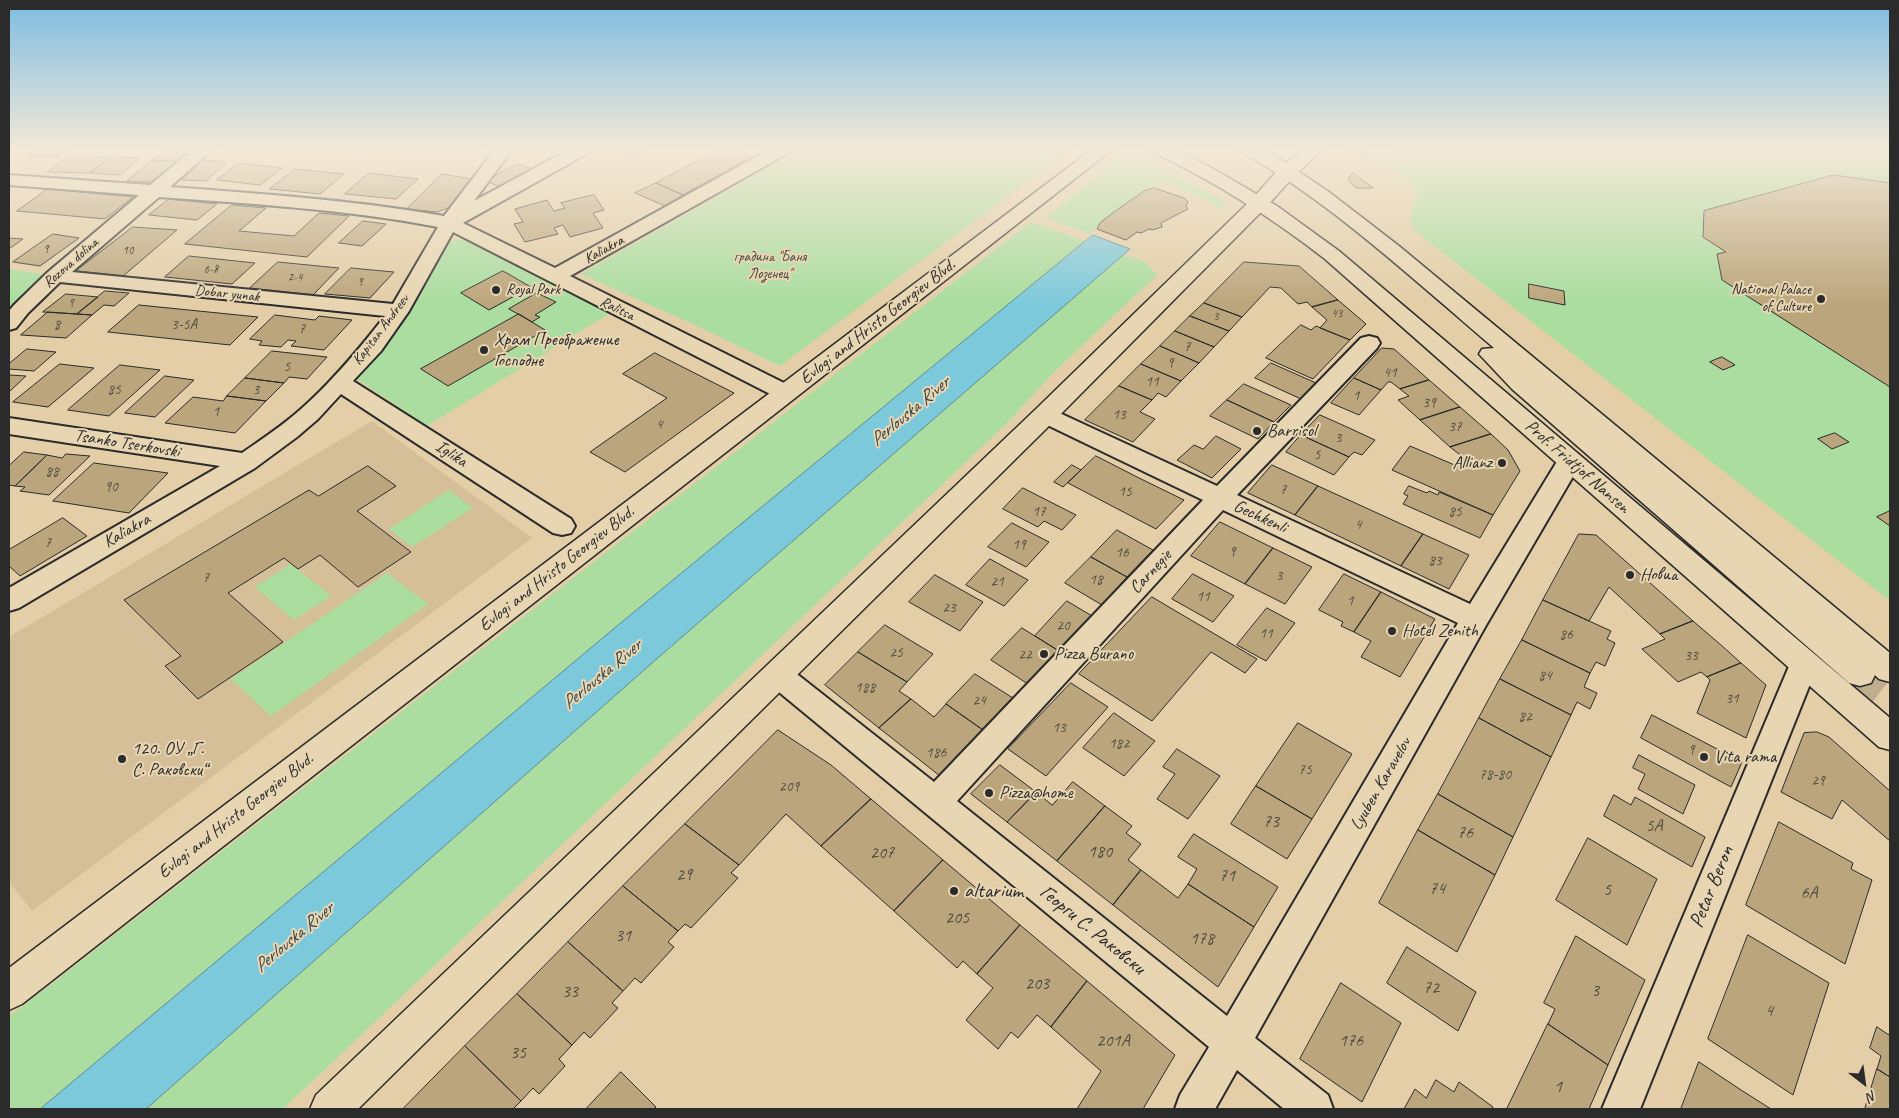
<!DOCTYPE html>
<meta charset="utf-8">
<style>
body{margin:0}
#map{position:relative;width:1899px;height:1118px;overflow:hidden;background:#e3cea7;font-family:Caveat,sans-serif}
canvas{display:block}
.frame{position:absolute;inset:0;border:10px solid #2b2b2b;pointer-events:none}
.north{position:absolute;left:1839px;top:1058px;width:50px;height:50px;-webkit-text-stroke:4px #e8d6b3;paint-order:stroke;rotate:150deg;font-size:14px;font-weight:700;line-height:20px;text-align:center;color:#2b2b2b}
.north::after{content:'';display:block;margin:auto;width:18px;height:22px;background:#2b2b2b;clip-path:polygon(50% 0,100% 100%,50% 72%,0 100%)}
</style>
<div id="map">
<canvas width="1899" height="1118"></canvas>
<div class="frame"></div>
<div class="north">N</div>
</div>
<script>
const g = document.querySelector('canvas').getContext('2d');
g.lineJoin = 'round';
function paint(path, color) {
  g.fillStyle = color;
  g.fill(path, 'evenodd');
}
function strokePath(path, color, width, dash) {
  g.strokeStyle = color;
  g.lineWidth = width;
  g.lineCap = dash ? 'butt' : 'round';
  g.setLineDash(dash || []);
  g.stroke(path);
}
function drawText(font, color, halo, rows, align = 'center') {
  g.font = font + ' Caveat,sans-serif';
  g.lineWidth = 4;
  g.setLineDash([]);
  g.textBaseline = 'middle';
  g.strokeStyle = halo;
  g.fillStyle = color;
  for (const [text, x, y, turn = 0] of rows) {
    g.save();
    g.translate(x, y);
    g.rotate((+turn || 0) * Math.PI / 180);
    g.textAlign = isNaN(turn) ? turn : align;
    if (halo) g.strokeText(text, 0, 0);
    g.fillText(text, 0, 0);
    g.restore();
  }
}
paint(new Path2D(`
 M218 148H479L466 163 216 149Z
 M372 421 532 538 32 911 9 882V637Z`), '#d4bf98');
paint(new Path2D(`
 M803 148H1072L780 366 691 323 581 274Z
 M1345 148H1353L1397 165 1399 152 1388 148H1890V601L1418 233C1404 219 1415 210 1417 192L1397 169Z
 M1128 153 1135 155 1221 199 1226 206 1221 209 1213 205 1214 203 1165 181 1144 191 1100 223 1091 234 1046 218 1124 154Z
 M1031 222 1145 262 1157 275 1053 373 1006 424 283 1109H9V1017Z
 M465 238 610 313 427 426 354 377 446 242Z
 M9 269 55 276 21 309 9 307Z
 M449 490 473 508 412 547 389 529Z
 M291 564 331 596 294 620 255 587Z
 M387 573 428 604 271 716 231 679Z`), '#aadd9f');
const water = new Path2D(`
 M1093 235 1130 249 660 656 146 1109H40L617 626Z`);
paint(water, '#7dc9dc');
strokePath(water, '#5c8a95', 1);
const building = new Path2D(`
 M38 148H70L58 157 27 156Z
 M168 148H193L176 162 153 160Z
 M520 148H542L539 152H517Z
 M549 148H581L563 157 545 150Z
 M603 148H643L646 149 630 158Z
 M722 148H732L753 156 683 195 656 183Z
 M70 155 111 157 90 173 48 172Z
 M111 157 140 158 120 175 90 173Z
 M153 160 182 162 160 180 151 182 127 181Z
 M204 160 227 162 206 181 182 180Z
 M239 163 282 168 260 185 217 180Z
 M518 164 536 170 503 188 485 181Z
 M295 169 344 174 320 194 270 189Z
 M369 173 418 179 396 199 345 194Z
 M1353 173 1373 188H1356L1348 180Z
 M442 174 471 179 451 207 437 212 407 209Z
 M1834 175 1890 183V387L1722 280 1717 254 1726 252 1703 237 1704 211Z
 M656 183 683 195 665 206 635 193Z
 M1154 188 1184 198 1188 202 1186 206 1188 209 1161 223 1162 227 1152 230 1149 229 1141 233 1137 232 1126 240 1097 229 1100 223 1114 212 1144 191Z
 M48 189 133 197 105 219 17 211Z
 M594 195 604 210 593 213 603 228 570 237 563 225 554 228 558 234 525 242 514 224 523 222 515 209 547 200 554 211 565 208 561 203Z
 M169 199 217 204 197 220 149 215Z
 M232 205 266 208 239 231 294 236 319 213 349 216 307 257 185 244Z
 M363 221 386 224 362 246 339 243Z
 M133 227 177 230 123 276 76 271Z
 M53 234 79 238 40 266 13 262Z
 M9 238 23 239 9 249Z
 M189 256 255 263 232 284 165 277Z
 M278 262 339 268 313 295 250 288Z
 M1244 262 1299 266 1338 300 1312 307 1307 302 1298 304 1281 288 1270 287 1242 317 1204 303Z
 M351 268 394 272 370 298 325 294Z
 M503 271 531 287 489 310 461 293Z
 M1529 284 1564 291 1565 305 1529 298Z
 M105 291 129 293 114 306 104 305 92 315 77 314Z
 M537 293 556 302 535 315 540 317 532 322 509 309Z
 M66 294 98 297 77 314 43 312Z
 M1338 300 1366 324 1350 340 1320 328 1327 320 1312 307Z
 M1204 303 1242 317 1229 331 1190 316Z
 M139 305 258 317 230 345 108 332Z
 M48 312 77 314 92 315 66 338 21 335Z
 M519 314 545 330 448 386 421 369Z
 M275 315 315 320 319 316 352 320 324 350 291 346 296 341 288 340 281 347 259 345 262 341 250 339Z
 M1190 316 1229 331 1214 347 1175 331Z
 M1301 325 1311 330 1316 326 1350 340 1313 379 1266 358Z
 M1175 331 1214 347 1199 363 1160 346Z
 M1160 346 1199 363 1181 381 1141 364Z
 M1382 348 1394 349 1429 380 1400 389 1391 382H1388L1381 390 1354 378Z
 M27 349 56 352 34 371 9 369V364Z
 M272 351 327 357 307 379 289 377 284 383 245 378Z
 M655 353 734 393 625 472 590 452 667 398 623 374Z
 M1722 357 1732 363 1735 365 1723 370 1710 362Z
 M1271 363 1316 383 1301 399 1255 378Z
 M60 364 94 368 48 407 13 402Z
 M1141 364 1181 381 1166 397 1158 393 1152 400 1119 386Z
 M120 365 160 370 109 416 68 410Z
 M9 375 26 376 9 392Z
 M165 376 194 380 155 417 125 413Z
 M245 378 284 383 266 401 227 396Z
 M1354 378 1381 390 1359 415 1331 403Z
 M1429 380 1444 393 1460 407 1420 420 1398 400 1409 396 1400 389Z
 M1244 384 1291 405 1274 422 1227 400Z
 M1119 386 1152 400 1140 412 1155 419 1133 442 1085 420Z
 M227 396 266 401 235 433 165 423 193 397 223 401Z
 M1227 400 1274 422 1258 439 1210 416Z
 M1460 407 1491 434 1450 447 1420 420Z
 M1320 415 1347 427 1375 440 1362 455 1354 452 1349 457 1301 435Z
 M1835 433 1849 442 1832 449 1818 439Z
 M1491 434 1508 450 1520 471 1493 515 1392 470 1410 446 1457 466 1463 457 1450 447Z
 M1301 435 1349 457 1334 475 1286 452Z
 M1216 436 1241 449 1212 478 1177 460 1194 445 1203 449Z
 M24 452 47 455 15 486 9 485V466Z
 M66 454 90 456 49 495 20 491 25 487 15 486 47 455 62 458Z
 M1096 456 1139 478 1184 500 1156 529 1068 483Z
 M94 463 168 473 129 513 53 501Z
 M1072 465 1081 470 1063 487 1054 482Z
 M1272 465 1318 486 1295 515 1248 493Z
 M368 466 396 486 357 511 411 552 358 587 320 555 298 569 284 558 228 593 283 642 198 699 165 666 181 656 124 600 309 490 318 496Z
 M1318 486 1423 534 1401 566 1295 515Z
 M1409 486 1427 493 1429 491 1438 495 1439 492 1493 515 1480 538 1403 504 1408 496 1404 494Z
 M1023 488 1076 515 1062 530 1044 521 1038 527 1003 509Z
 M1890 511V526L1877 517Z
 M63 518 87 536 20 576 9 566V550Z
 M1220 522 1273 548 1245 584 1191 556Z
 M1012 523 1049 542 1026 567 988 547Z
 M1117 530 1153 550 1127 577 1091 557Z
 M1423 534 1469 555 1449 589 1401 566Z
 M1579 534 1596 535 1693 621 1660 634 1609 587 1589 621 1543 600Z
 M1273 548 1312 567 1285 604 1245 584Z
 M1091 557 1127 577 1102 605 1065 583Z
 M990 559 1028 580 1004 606 966 585Z
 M1193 574 1234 596 1213 622 1172 599Z
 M1344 574 1381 592 1354 632 1341 626 1343 622 1319 610Z
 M935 575 983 602 960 631 909 602Z
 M1381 592 1435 619 1400 677 1361 657 1371 641 1354 632Z
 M1152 597 1257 659 1245 673 1211 652 1152 721 1079 674Z
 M1543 600 1611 631 1607 639 1615 643 1605 666 1596 662 1590 673 1522 640Z
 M1067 601 1092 616 1059 651 1035 636Z
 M1267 608 1295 623 1266 661 1237 645Z
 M1693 621 1721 645 1741 663 1707 677 1701 672 1678 682 1642 649 1665 639 1660 634Z
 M885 625 933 654 907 682 858 652Z
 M1022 628 1059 651 1028 684 991 660Z
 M1522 640 1590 673 1584 687 1597 693 1590 709 1577 702 1571 715 1500 679Z
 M858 652 907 682 899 691 911 699 879 728 825 685Z
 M1741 663 1766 685 1746 738 1697 713 1710 680 1707 677Z
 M975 674 1013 698 983 730 946 704Z
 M1500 679 1571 715 1551 757 1479 718Z
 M1071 683 1108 707 1046 776 1008 749Z
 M911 699 934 717 946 704 983 730 940 776 879 728Z
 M1114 713 1155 741 1124 776 1083 748Z
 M1652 715 1742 762 1731 787 1641 738Z
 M1479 718 1551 757 1513 837 1438 794Z
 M1298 723 1352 754 1312 819 1256 786Z
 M778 730 831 765 871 799 821 846 786 814 739 865 685 824Z
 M1817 732 1829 737 1890 791V841L1842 800 1832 819 1781 792 1804 733Z
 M1177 749 1220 776 1188 819 1157 799 1175 774 1163 767Z
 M1639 755 1695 785 1683 814 1638 789 1645 774 1633 768Z
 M1000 765 1036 792 1007 822 971 794Z
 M1073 782 1105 806 1057 861 1007 822 1036 792 1052 805Z
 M1256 786 1312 819 1287 859 1231 824Z
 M1438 794 1513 837 1495 875 1418 830Z
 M1614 795 1631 805 1635 797 1705 837 1692 867 1604 816Z
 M871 799 943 860 894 911 821 846Z
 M1105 806 1132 826 1126 833 1141 844 1128 860 1141 870 1113 905 1057 861Z
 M1779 822 1853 863 1851 869 1872 880 1845 964 1746 905Z
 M685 824 739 865 731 873 738 878 691 928 685 924 678 931 623 886Z
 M1418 830 1495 875 1457 952 1379 903Z
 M1194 834 1278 887 1254 927 1188 884 1197 869 1178 857Z
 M1588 838 1657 879 1627 945 1556 900Z
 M943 860 1020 925 977 974 963 961 957 968 894 911Z
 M1141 870 1178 898 1188 884 1254 927 1218 987 1113 905Z
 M623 886 678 931 668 942 674 947 641 983 635 978 623 991 568 942Z
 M1020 925 1087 981 1051 1027 1037 1015 1018 1038 1011 1032 998 1049 966 1020 993 988 977 974Z
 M1748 935 1829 983 1793 1095 1708 1039Z
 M1576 936 1645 980 1608 1065 1548 1024 1555 1009 1544 1003Z
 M568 942 623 991 612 1003 618 1008 590 1038 584 1032 572 1045 517 994Z
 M1407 947 1476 992 1458 1031 1387 983Z
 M1087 981 1175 1055 1143 1109H1077L1101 1071 1051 1027Z
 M1341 983 1401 1023 1362 1102 1300 1059Z
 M517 994 572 1045 559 1059 565 1066 539 1094 533 1088 521 1101 465 1046Z
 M1548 1024 1608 1065 1589 1109H1507Z
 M1877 1027 1889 1035 1890 1030V1077L1877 1069 1881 1056 1870 1048Z
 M465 1046 521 1101 513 1109H403Z
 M1699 1062 1741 1090 1771 1109H1681Z
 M1877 1069 1890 1077V1109H1865Z
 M621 1072 656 1107 653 1109H586Z
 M1436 1080 1454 1092 1459 1082 1493 1107 1492 1109H1404L1415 1089 1426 1098Z`);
paint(building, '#bba57c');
strokePath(building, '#2b2b2b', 1);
strokePath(new Path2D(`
 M1860 674 1890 697`), '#bead8e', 27, [27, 14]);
const minor = new Path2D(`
 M195 148H214L170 187C262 194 354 200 444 216L496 148H513L474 201 572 148H592L590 152 463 223 555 268 772 148H792L790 152 570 276 794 388 797 393 794 398 786 400 778 398 453 232 409 311 381 351 353 381 571 519 575 526 571 533 562 535 553 533 341 394 318 419 297 437 255 468 19 608 9 611V588L220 466 9 434V418L242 453C262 439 282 426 300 410 331 383 360 348 385 316L60 282 28 313 16 328 9 330V311L14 305 48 272 139 195 9 185V175L150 185ZM159 197C252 204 345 209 438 227L393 304 72 272Z
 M1369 336 1377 338 1380 343 1377 348 1237 495 1470 604 1561 455 1570 453 1579 455 1582 461 1485 627 1255 1038 1328 1095 1333 1109H1284L1237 1070 1215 1109H1175L1180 1095 1209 1047 768 683 764 675 768 667 778 663 788 667 934 782 1203 500 1037 420 1033 415 1037 410 1045 407 1053 410 1217 486 1361 338ZM1223 510 1458 623 1227 1016 957 801Z
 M1804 652 1814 656 1818 664 1640 1109H1602L1790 664 1794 656Z`);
const secondary = new Path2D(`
 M1149 148H1172L1210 167 1277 206 1339 251 1890 718V750L1879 747 1325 259C1271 217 1214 181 1152 152Z
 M1239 148H1260L1274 155 1329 192 1399 246 1890 653V682L1879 679 1875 675 1871 683 1860 686 1849 683 1512 389 1479 354 1482 349 1494 348C1413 279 1334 205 1242 152Z`);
const primary = new Path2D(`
 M1094 148H1114L22 1004 9 1010V968Z
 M1305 148H1324L1295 175 1266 207 1054 421 358 1109H310L316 1095 1036 409 1252 199 1281 167Z`);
strokePath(minor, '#2b2b2b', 4);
strokePath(secondary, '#2b2b2b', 3);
strokePath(primary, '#2b2b2b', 3);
paint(minor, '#e8d6b3');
paint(secondary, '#e8d6b3');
paint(primary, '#e8d6b3');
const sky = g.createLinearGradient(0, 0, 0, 304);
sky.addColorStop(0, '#7dbce3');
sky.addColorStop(0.49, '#f2e9d7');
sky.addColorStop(1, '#f2e9d700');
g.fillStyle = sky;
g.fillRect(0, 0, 1899, 304);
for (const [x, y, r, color] of [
 [496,290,5,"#2b2b2b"],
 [1821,299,5,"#2b2b2b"],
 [484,350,5,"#2b2b2b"],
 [1257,431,5,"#2b2b2b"],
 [1502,463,5,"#2b2b2b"],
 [1630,575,5,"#2b2b2b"],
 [1392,631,5,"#2b2b2b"],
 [1044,654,5,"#2b2b2b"],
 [1704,757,5,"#2b2b2b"],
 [122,759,5,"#2b2b2b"],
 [989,793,5,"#2b2b2b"],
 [954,891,5,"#2b2b2b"]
]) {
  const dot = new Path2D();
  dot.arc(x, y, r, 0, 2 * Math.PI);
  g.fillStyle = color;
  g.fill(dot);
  strokePath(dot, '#e8d6b3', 2);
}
drawText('12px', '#4f4a3f', null, [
 ["9",46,250],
 ["10",128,251],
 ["6-8",211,270],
 ["2-4",295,278],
 ["9",360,283],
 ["9",71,304],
 ["43",1337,314],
 ["3",1216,317]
]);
drawText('15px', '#2b2b2b', '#e8d6b3', [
 ["Kaliakra",604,250,-29],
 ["Rozova dolina",71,263,-41],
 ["Dobar yunak",227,294,6],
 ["Ralitsa",617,309,26],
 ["Kapitan Andreev",381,330,-53]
]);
drawText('15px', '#3e463c', '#e8d6b3', [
 ["градина \"Баня",770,257],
 ["Лозенец\"",770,274]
]);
drawText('15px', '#2b2b2b', '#e8d6b3', [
 ["Royal Park",506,290],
 ["National Palace",1811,290,"right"],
 ["of Culture",1811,307,"right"]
], 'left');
drawText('15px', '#4f4a3f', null, [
 ["8",57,325],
 ["3-5А",184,325],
 ["7",302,329],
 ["7",1187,347],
 ["9",1170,363],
 ["5",287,367],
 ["41",1390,373],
 ["11",1152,382],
 ["85",114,390],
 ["3",256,390],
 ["1",1356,396],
 ["39",1429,403],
 ["1",216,412],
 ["13",1119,415],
 ["4",659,425],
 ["37",1455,427],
 ["3",1338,438],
 ["5",1317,455],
 ["88",52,472],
 ["90",111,487],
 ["7",1283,490],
 ["15",1125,492],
 ["17",1039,512],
 ["85",1455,512],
 ["4",1358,525],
 ["7",48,543],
 ["19",1019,545],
 ["9",1232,552],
 ["16",1122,553],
 ["83",1435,561],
 ["3",1279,576],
 ["7",206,578],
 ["18",1096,580],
 ["21",997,582],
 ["11",1203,597],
 ["1",1350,601],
 ["23",949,608],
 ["20",1063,626],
 ["11",1266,634],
 ["86",1566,635],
 ["25",896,653],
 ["22",1025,655],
 ["33",1691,656],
 ["84",1545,676],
 ["188",865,688],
 ["31",1732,699],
 ["24",979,701],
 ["82",1525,717],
 ["13",1059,728],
 ["182",1119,744],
 ["9",1691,750],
 ["186",936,753],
 ["75",1305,770],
 ["78-80",1495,775],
 ["29",1818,781],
 ["209",789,787]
]);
drawText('18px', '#2b2b2b', '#e8d6b3', [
 ["Evlogi and Hristo Georgiev Blvd.",878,322,-38],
 ["Tsanko Tserkovski",127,444,9],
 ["Iglika",451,454,33],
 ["Prof. Fridtjof Nansen",1577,467,41],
 ["Gechkenli",1260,517,25],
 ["Kaliakra",127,531,-30],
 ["Evlogi and Hristo Georgiev Blvd.",557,569,-38],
 ["Carnegie",1151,572,-47],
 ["Lyuben Karavelov",1381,784,-60],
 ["Evlogi and Hristo Georgiev Blvd.",236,816,-38]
]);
drawText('18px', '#2b2b2b', '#e8d6b3', [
 ["Храм Преображение",494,340],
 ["Господне",494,361],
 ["Barrisol",1267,431],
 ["Allianz",1492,463,"right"],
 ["Новиа",1640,575],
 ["Hotel Zenith",1402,631],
 ["Pizza Burano",1054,654],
 ["120. ОУ „Г.",132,749],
 ["С. Раковски“",132,770],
 ["Vita rama",1714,757],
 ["Pizza@home",999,793]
], 'left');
drawText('18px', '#4f4a3f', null, [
 ["73",1271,822],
 ["5А",1654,826],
 ["76",1465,833],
 ["180",1100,852],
 ["207",882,853],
 ["29",684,875],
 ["71",1227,876],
 ["74",1437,889],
 ["5",1607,890],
 ["6А",1809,893],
 ["205",957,918],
 ["31",623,936],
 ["178",1202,939],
 ["203",1037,984],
 ["72",1431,988],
 ["3",1595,991],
 ["33",570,992],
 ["4",1769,1011],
 ["201А",1113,1041],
 ["176",1351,1041],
 ["35",518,1053],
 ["1",1558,1087]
]);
drawText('italic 19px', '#374346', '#e8d6b3', [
 ["Perlovska River",910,412,-40],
 ["Perlovska River",602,675,-40],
 ["Perlovska River",294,938,-40]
]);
drawText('21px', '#2b2b2b', '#e8d6b3', [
 ["Petar Beron",1712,887,-68],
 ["Георги С. Раковски",1092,930,39]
]);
drawText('21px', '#2b2b2b', '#e8d6b3', [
 ["altarium",964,891]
], 'left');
</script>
